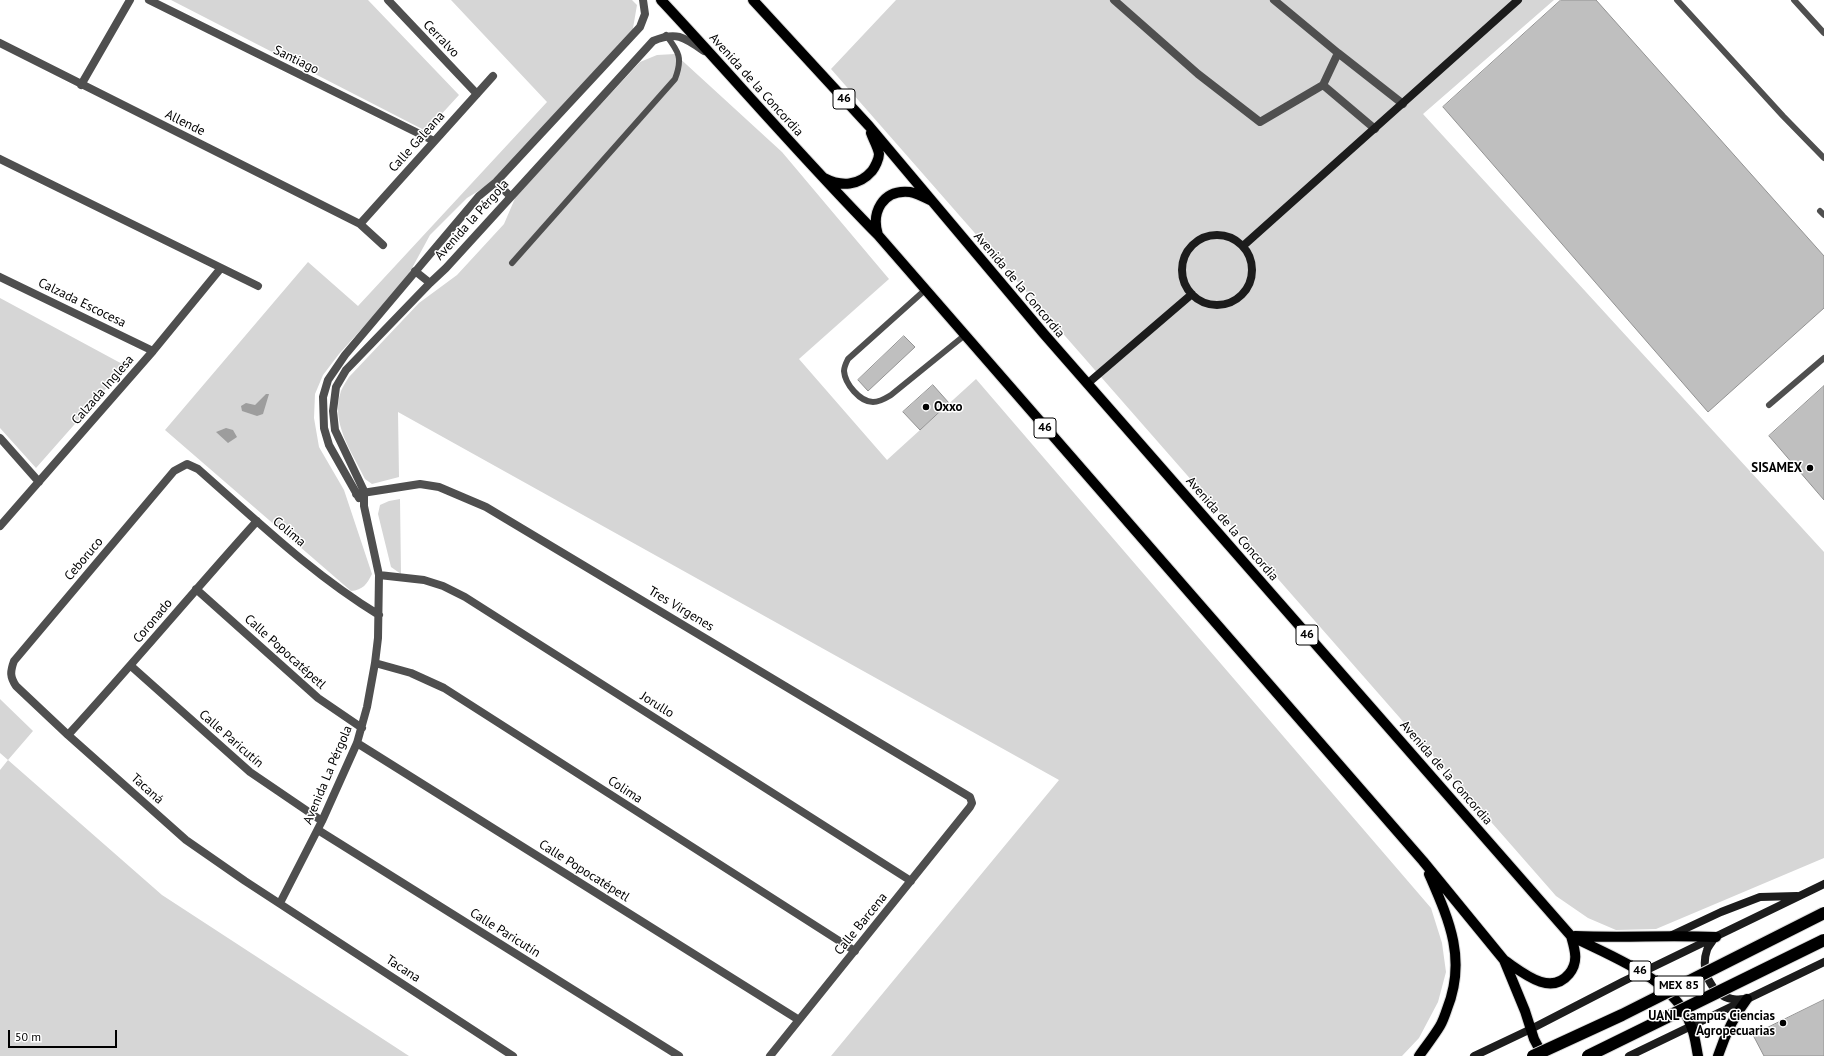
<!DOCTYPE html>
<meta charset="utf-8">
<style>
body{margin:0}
#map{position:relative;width:1824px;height:1056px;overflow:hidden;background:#fff;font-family:"PT Sans",sans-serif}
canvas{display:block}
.scale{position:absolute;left:8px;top:1030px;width:109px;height:18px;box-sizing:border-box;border:2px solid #000;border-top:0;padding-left:5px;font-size:12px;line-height:14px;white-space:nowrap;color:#000;-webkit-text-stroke:3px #fff;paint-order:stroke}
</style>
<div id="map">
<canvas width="1824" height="1056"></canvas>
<div class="scale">50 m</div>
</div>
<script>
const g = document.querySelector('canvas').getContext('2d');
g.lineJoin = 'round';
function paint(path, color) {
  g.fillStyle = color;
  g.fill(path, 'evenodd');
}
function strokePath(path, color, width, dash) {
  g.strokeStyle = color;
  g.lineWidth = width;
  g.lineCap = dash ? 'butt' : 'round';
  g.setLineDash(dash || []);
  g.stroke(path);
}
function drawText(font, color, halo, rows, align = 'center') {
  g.font = font + ' "PT Sans",sans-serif';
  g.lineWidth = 3;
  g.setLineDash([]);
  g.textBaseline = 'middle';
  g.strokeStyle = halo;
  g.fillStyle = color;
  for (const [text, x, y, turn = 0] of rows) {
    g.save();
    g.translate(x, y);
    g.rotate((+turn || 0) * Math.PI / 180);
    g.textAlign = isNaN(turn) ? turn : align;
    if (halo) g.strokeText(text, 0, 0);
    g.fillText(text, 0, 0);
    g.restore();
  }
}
paint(new Path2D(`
 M171 0H368L459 95 426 131Z
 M451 0H632L637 5 632 34 488 185 467 198 430 235 405 281 339 354 323 375 315 394 314 418 319 447 344 490 372 574C367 584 363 590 351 591L165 430 308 262 358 306 547 102Z
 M896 0H1554L1423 114 1824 552V858L1656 929 1616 930 1588 918 1556 896 831 69Z
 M675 54 782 152 889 279 799 359 887 460 976 379 1431 908 1442 943 1446 972 1438 1002 1419 1038 1402 1056H831L1059 780 398 412 399 477 372 484 365 479C352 452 330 423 341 391 343 386 346 382 349 377L419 303 457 275 504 224 516 196 640 62 657 55Z
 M0 298 126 366 36 468 0 428Z
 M400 499 401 574 391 567 378 514 380 505 389 501Z
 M0 699 33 731 8 760 162 895 409 1056H0V770L8 760 0 753Z`), '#d6d6d6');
paint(new Path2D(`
 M266 394H269L263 414 257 416 242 411 241 406 246 403 255 405Z
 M226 428 233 430 237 437 228 443 216 432Z`), '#9d9d9d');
const building = new Path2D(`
 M1561 0H1596L1824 256V308L1708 412 1443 107Z
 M904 336 915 347 868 391 858 380Z
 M933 385 949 403 920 430 903 412Z
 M1824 386V500L1769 436Z
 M1824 1000V1056H1764L1753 1035Z`);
paint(building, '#bfbfbf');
strokePath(building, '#939393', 1);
const primary = new Path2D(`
 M661 0C734 78 803 159 878 235L1423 861 1504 960 1525 1011 1534 1039 1543 1056
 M753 0 869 126 1044 334 1571 936C1612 957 1675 979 1691 1026 1695 1035 1696 1046 1698 1056
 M824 178C841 187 859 186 872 171 875 167 879 159 879 154 878 147 873 139 871 133
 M878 235C871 213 882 189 910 192 916 193 924 197 930 200
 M1575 936C1622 938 1669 935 1716 937
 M1504 960C1522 972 1550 997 1569 974 1579 962 1575 950 1571 936
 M1419 1056C1426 1046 1434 1036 1440 1026 1443 1021 1445 1015 1447 1009 1467 959 1449 920 1429 874
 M1718 1056C1725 1035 1733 1017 1747 999`);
strokePath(primary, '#dbdbdb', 12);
strokePath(new Path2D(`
 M1677 0 1783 116 1824 158
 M1794 0 1824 33
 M1820 211 1824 215
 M512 263 675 79C683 58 679 52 666 35
 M925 290 848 359C846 363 844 367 844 371 845 384 860 402 873 402 880 402 886 398 891 395L965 335
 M1769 405 1824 358`), '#4f4f4f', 6);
strokePath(new Path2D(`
 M149 0 434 141
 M388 0 477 94
 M1114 0 1198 74 1260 122 1323 85
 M1274 0 1338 53
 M0 43 360 224 383 245
 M81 85 130 0
 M1375 129 1323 85 1338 53 1403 104
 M0 159 258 286
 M496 182 510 196
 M360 224 493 76
 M415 271 430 283
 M0 277 153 351
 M0 438 39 482
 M356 494 420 484 439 487 486 507 970 797 972 803 970 807 770 1056
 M359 498 329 445 324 428 323 397 328 380 345 355 479 196 496 182 640 27 645 14 643 0
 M0 526 153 351 221 268
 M379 575 424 580 443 586 465 597 911 881
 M196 589 318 698 362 728
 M379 615C313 575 256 520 198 469L187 464 174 471 14 661C10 672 10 677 16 686L68 735 186 840 245 881 513 1056
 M375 663 411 673 444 688 855 951
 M131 666 250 772 322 821
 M68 735C132 665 193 592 257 521
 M357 743 799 1020
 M318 830 679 1056
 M280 903 322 821 357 743 367 707 375 663 378 638 379 575 364 506V491L335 430 333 411 336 387 346 370 430 283 446 268 653 41C676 31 684 37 704 51`), '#4f4f4f', 8);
strokePath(new Path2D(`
 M1182 270a35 35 0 1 1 70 0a35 35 0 1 1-70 0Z
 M1243 246 1518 0
 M1087 384 1192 294
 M1672 935 1721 912 1760 897 1797 896
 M1715 937C1713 941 1708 946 1707 950 1700 970 1711 995 1732 999 1736 1000 1741 999 1745 999
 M1474 1056 1531 1029 1624 981 1824 884
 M1629 1056 1824 962`), '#1c1c1c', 8);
strokePath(primary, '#000', 10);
const highwayBridge = new Path2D(`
 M1533 1056 1622 1015 1824 913
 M1588 1056 1824 940`);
strokePath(highwayBridge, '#dbdbdb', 14, []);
strokePath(highwayBridge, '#000', 12);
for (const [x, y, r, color] of [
 [926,407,4,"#000"],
 [1810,468,4,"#000"],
 [1783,1023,4,"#000"]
]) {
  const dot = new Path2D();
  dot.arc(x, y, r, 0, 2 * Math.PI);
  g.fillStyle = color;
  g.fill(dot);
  strokePath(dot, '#fff', 1.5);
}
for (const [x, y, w] of [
 [844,99,22],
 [1045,428,22],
 [1307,635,22],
 [1640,971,22],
 [1679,986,50]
]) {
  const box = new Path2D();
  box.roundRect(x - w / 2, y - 10, w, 20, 3);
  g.fillStyle = '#fff';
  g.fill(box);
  strokePath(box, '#000', 1);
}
drawText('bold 12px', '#000', null, [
 ["46",844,99],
 ["46",1045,428],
 ["46",1307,635],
 ["46",1640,971],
 ["MEX 85",1679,986]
]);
drawText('13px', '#000', '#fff', [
 ["Cerralvo",441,39,46],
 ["Santiago",296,60,26],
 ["Avenida de la Concordia",756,85,48],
 ["Allende",185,123,26],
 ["Calle Galeana",417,142,-48],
 ["Avenida la Pérgola",472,220,-48],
 ["Avenida de la Concordia",1019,285,50],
 ["Calzada Escocesa",82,303,26],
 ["Calzada Inglesa",103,390,-49],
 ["Avenida de la Concordia",1232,529,49],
 ["Colima",289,532,40],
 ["Ceboruco",84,559,-50],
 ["Tres Virgenes",681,609,31],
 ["Coronado",153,621,-50],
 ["Calle Popocatépetl",285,652,42],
 ["Jorullo",657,705,32],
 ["Calle Paricutín",231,739,41],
 ["Avenida de la Concordia",1446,773,49],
 ["Avenida La Pérgola",328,775,-67],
 ["Tacaná",147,789,42],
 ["Colima",625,790,33],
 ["Calle Popocatépetl",584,871,32],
 ["Calle Barcena",861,924,-51],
 ["Calle Paricutín",505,933,32],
 ["Tacana",403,969,33]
]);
drawText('bold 13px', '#000', '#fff', [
 ["Oxxo",934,407,"left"],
 ["SISAMEX",1802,468],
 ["UANL Campus Ciencias",1775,1016],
 ["Agropecuarias",1775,1031]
], 'right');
</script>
